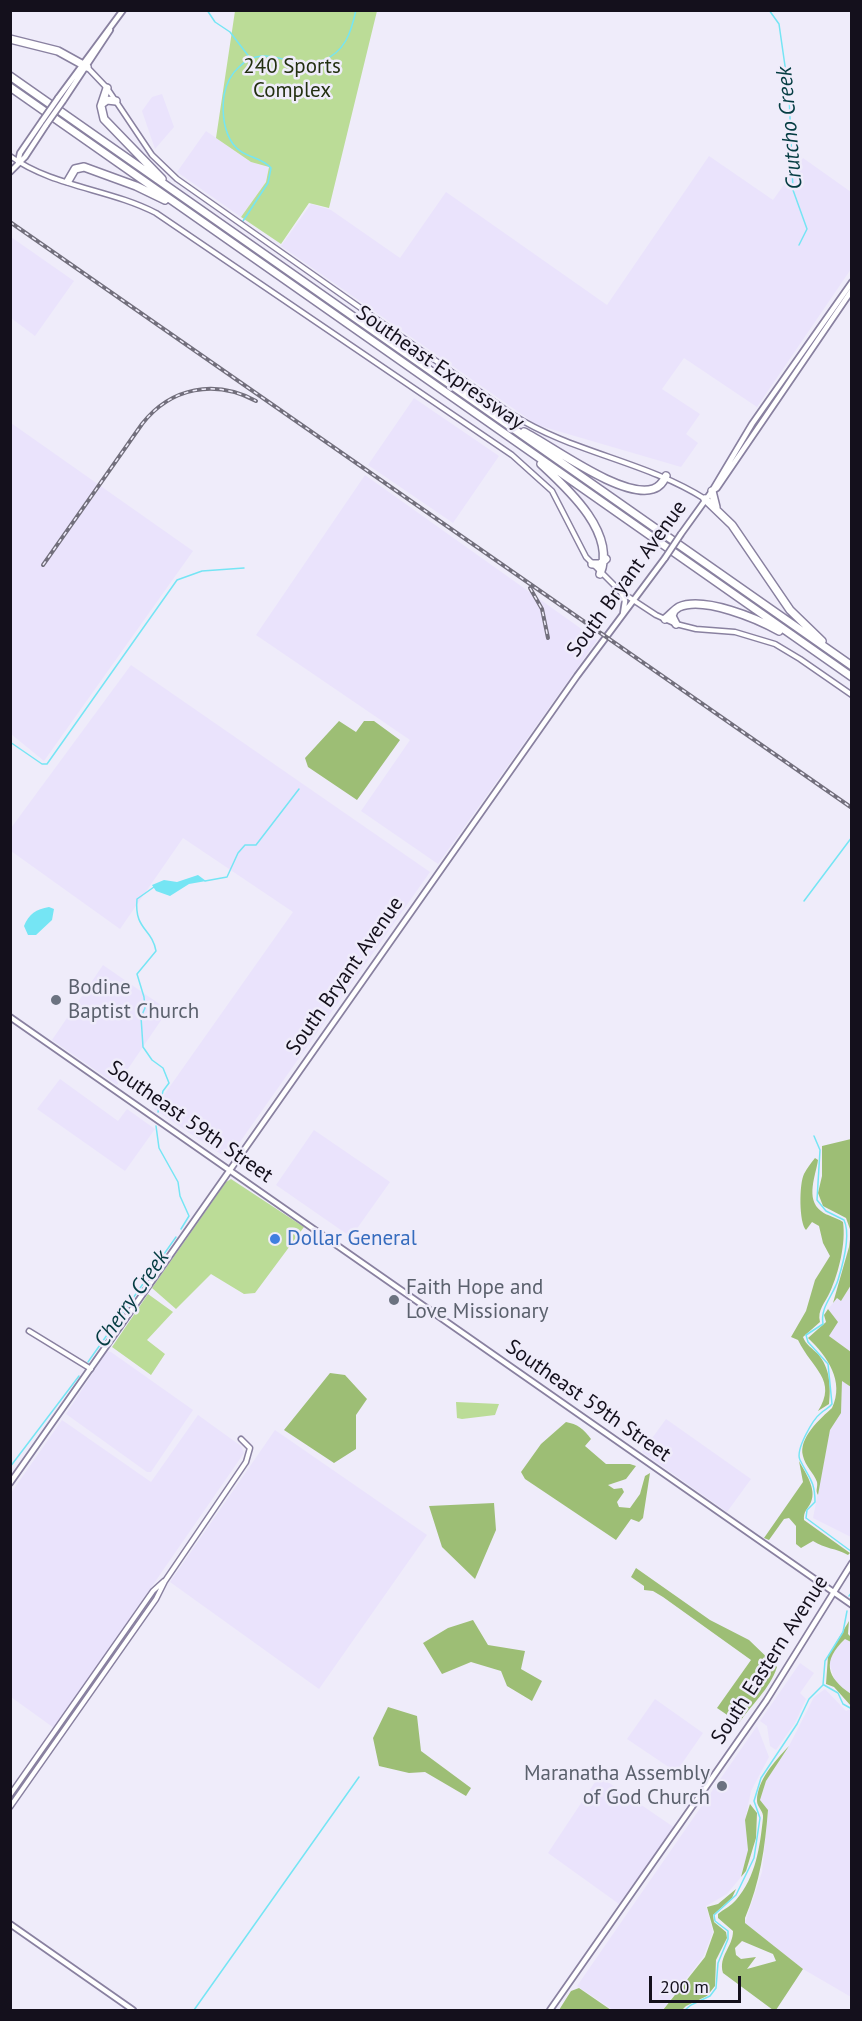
<!DOCTYPE html>
<style>
body{margin:0}
#map{position:relative;width:862px;height:2021px;overflow:hidden;background:#efecfa;font-family:"PT Sans",sans-serif}
canvas{display:block}
.frame{position:absolute;inset:0;border:12px solid #14101c;pointer-events:none}
.scale{position:absolute;left:649px;top:1976px;width:92px;height:27px;box-sizing:border-box;border:3px solid #14101c;border-top:0;padding-left:8px;font-size:18px;line-height:21px;white-space:nowrap;color:#14101c;-webkit-text-stroke:4px #efecfa;paint-order:stroke}
</style>
<div id="map">
<canvas width="862" height="2021"></canvas>
<div class="frame"></div>
<div class="scale">200 m</div>
</div>
<script>
const g = document.querySelector('canvas').getContext('2d');
g.lineJoin = 'round';
function paint(path, color) {
  g.fillStyle = color;
  g.fill(path, 'evenodd');
}
function strokePath(path, color, width, dash) {
  g.strokeStyle = color;
  g.lineWidth = width;
  g.lineCap = dash ? 'butt' : 'round';
  g.setLineDash(dash || []);
  g.stroke(path);
}
function drawText(font, color, halo, rows, align = 'center') {
  g.font = font + ' "PT Sans",sans-serif';
  g.lineWidth = 5;
  g.setLineDash([]);
  g.textBaseline = 'middle';
  g.strokeStyle = halo;
  g.fillStyle = color;
  for (const [text, x, y, turn = 0] of rows) {
    g.save();
    g.translate(x, y);
    g.rotate((+turn || 0) * Math.PI / 180);
    g.textAlign = isNaN(turn) ? turn : align;
    if (halo) g.strokeText(text, 0, 0);
    g.fillText(text, 0, 0);
    g.restore();
  }
}
paint(new Path2D(`
 M162 94 174 127 155 149 142 111 152 97Z
 M206 131 251 162 269 167 266 182 241 217 177 172Z
 M709 156 773 200 803 158 851 192V269L757 407 684 358 662 389 700 414 686 434 698 443 681 467 537 425 281 246 311 204 331 210 400 258 446 192 607 305Z
 M11 237 74 281 35 336 11 318Z
 M414 398 499 456 453 523 368 465Z
 M11 423 193 551 44 761 11 734Z
 M365 475 597 640 438 864 361 811 410 740 256 635Z
 M131 665 430 872 228 1159 154 1109 293 912 183 838 120 929 11 851V828Z
 M103 965 168 1010 117 1085 52 1040Z
 M60 1079 118 1121 127 1109 155 1129 125 1171 37 1109Z
 M314 1130 390 1182 351 1237 276 1185Z
 M851 1285V1352L829 1336 832 1315 828 1309 837 1298 841 1300Z
 M107 1351 111 1352 193 1410 151 1472H147L66 1414Z
 M842 1380 851 1387V1537L813 1518 830 1430 841 1413Z
 M198 1415 241 1446 244 1453 54 1728 11 1697V1493L62 1420 151 1482Z
 M666 1419 751 1479 727 1512 642 1452Z
 M275 1430 427 1535 319 1689 170 1582Z
 M846 1639 851 1642V1694L835 1682 829 1661 833 1651Z
 M800 1663 814 1673 800 1693 806 1699 795 1723 776 1750 770 1746 767 1726 760 1721Z
 M825 1689 846 1711 851 1709V1997L803 1969 745 1923 762 1872 768 1810 760 1800 766 1781 789 1746 814 1697Z
 M655 1699 703 1733 676 1772 627 1739Z
 M757 1726 769 1757 751 1791 745 1820 748 1850 741 1877 727 1894 706 1906 713 1932 703 1957 663 2009 613 2010 577 1986Z
 M599 1776 675 1828 619 1904 548 1853Z`), '#eae3fc');
paint(new Path2D(`
 M235 11H377L329 208 309 203 281 244 241 217 266 182 269 167 251 162 216 138Z
 M231 1179 304 1227 255 1293 244 1294 211 1274 176 1309 152 1288 226 1182Z
 M148 1294 173 1312 147 1340 165 1354 151 1375 112 1347Z
 M456 1402 499 1404 495 1415 462 1419 457 1418Z`), '#bbdc97');
paint(new Path2D(`
 M339 721 356 732 364 721H374L400 740 357 800 308 767 305 758Z
 M851 1139V1285L841 1301 837 1298 833 1303 849 1247 851 1232 846 1218 823 1206 818 1193 822 1176V1146Z
 M815 1158 818 1160C816 1175 805 1199 821 1211 827 1216 836 1217 843 1222 846 1243 839 1272 830 1292 825 1303 817 1310 820 1322L803 1337C806 1345 812 1348 818 1354 830 1368 831 1386 829 1404L818 1411C838 1380 812 1369 798 1340L791 1337 806 1311 815 1280 830 1256 823 1243 819 1226 812 1222 806 1230C799 1223 799 1184 804 1174 807 1168 811 1163 815 1158Z
 M828 1309 838 1322 829 1336 851 1352V1387L842 1381 841 1413 830 1430 818 1495C815 1490 818 1488 817 1482 814 1473 805 1466 803 1456 798 1438 821 1418 832 1408 845 1381 827 1356 808 1338L826 1322 824 1315Z
 M330 1373 345 1375 367 1399 356 1415V1449L334 1463 284 1430Z
 M566 1422C577 1424 584 1429 591 1439L585 1446 606 1464H630L636 1466 626 1479 608 1485 614 1489 622 1488 624 1492 617 1502 619 1507 630 1508 640 1494 645 1476 650 1473 643 1518 639 1522 631 1519 616 1540 525 1479 521 1472 541 1444Z
 M799 1461C805 1472 817 1489 811 1502 808 1509 803 1511 804 1520L850 1553 848 1555C836 1548 825 1549 813 1541L801 1548 796 1544V1526L789 1518 784 1519 769 1540 764 1538 803 1482Z
 M494 1503 496 1530 475 1579 442 1547 429 1506Z
 M636 1568 710 1620 749 1640 777 1667C770 1689 751 1705 739 1723L717 1708 751 1660 663 1597 653 1591 644 1590V1586L631 1577Z
 M473 1620 488 1645 525 1651 521 1669 542 1681 532 1701 507 1686 501 1671 471 1662 442 1674 423 1643 448 1628Z
 M849 1621 848 1634 851 1637V1642L845 1639C822 1661 826 1677 851 1694V1706L834 1687 826 1684 828 1656Z
 M388 1707 417 1716 421 1751 471 1788 466 1796 425 1772 409 1773 379 1766 373 1738Z
 M789 1746 766 1781 760 1800 768 1810C765 1848 760 1882 745 1918V1923L803 1969 776 2010H773L723 1973C718 1956 733 1947 733 1931L718 1918V1914C724 1909 731 1906 736 1900 756 1877 760 1846 763 1818 764 1811 757 1807 757 1801 757 1780 775 1761 789 1746ZM742 1941 773 1954 776 1961 747 1969 756 1957 741 1959 736 1955 735 1948Z
 M750 1804 757 1813 756 1838 746 1871 741 1877 748 1850 745 1820Z
 M736 1889 732 1898 713 1915 714 1922 726 1932 727 1938 716 1960 715 1986 707 1996 686 2006 682 2010H663L705 1957 714 1932 707 1907 718 1904Z
 M579 1988 611 2010H559L571 1991Z`), '#9dbe75');
paint(new Path2D(`
 M198 875 206 881 189 884 170 896 156 891 152 885 164 880 177 882Z
 M49 907 54 909 52 920 36 935H28L24 926C29 914 36 909 49 907Z`), '#75e5f4');
strokePath(new Path2D(`
 M207 10 215 22 230 32 250 58
 M769 10 779 24 789 94 793 190 807 229 799 245
 M243 221 268 183 271 168C261 156 243 158 233 144 223 130 222 112 224 95 226 85 231 74 239 67 266 40 294 73 322 61 345 52 351 33 356 10
 M10 742 42 764H47L177 580 202 571 244 568
 M205 881 227 877 238 853 245 845H256L299 789
 M154 887 137 899C134 930 152 928 156 951L137 974 144 997 145 1008 141 1017 143 1047 152 1060 163 1068 169 1083 163 1091 158 1112
 M804 901 852 837
 M156 1126 159 1148 178 1182 180 1196 189 1216 181 1229
 M814 1136 820 1150 817 1200 826 1211 844 1220C851 1235 843 1264 838 1280 833 1296 820 1307 823 1324L806 1335 808 1342 828 1364 832 1404C828 1409 825 1409 821 1413 813 1419 795 1450 800 1460 809 1478 815 1481 815 1502L807 1510 806 1518 852 1552
 M88 1362 176 1237
 M10 1467 79 1376
 M849 1596 852 1592
 M824 1685 838 1693 843 1704 852 1709
 M194 2010 359 1777
 M685 2010 691 2005 710 1996 716 1988 718 1963 728 1939V1931L715 1921 714 1915 736 1895 754 1858 760 1818 754 1801 761 1778 797 1724 809 1699 823 1685 825 1661 843 1632 847 1611`), '#75e5f4', 1.5);
const tertiary = new Path2D(`
 M87 67 107 88 152 155 177 179 513 415C573 453 645 461 705 499
 M10 156C53 187 110 189 156 213L512 455 552 491 586 557 621 592 656 615 676 624 696 629 735 632 775 644 800 659 852 695
 M29 1331 91 1369
 M10 1795 153 1591 164 1581
 M10 1807 156 1599 165 1581 246 1462 250 1448 241 1439`);
const secondary = new Path2D(`
 M58 98 123 10
 M63 101 110 30
 M18 162 20 153 42 121
 M10 172 25 157 46 125
 M712 491 717 488 852 290
 M681 534 712 491 752 424 852 282
 M621 592 625 601 623 614
 M10 1017 852 1605
 M10 1483 577 676 665 558
 M10 1924 133 2010
 M550 2010 766 1701 852 1563`);
const motorway = new Path2D(`
 M10 39 58 51 87 67
 M10 76 852 666
 M10 87 852 677
 M107 88 101 106 104 119 162 179
 M103 103 107 100 116 101
 M68 181 75 169 84 167 136 186 165 200
 M524 432C552 446 622 499 653 489 660 487 663 482 666 476
 M541 464C568 489 617 533 600 574
 M712 491 716 507
 M705 499 732 525 790 610 822 641
 M592 564H600L606 559
 M674 611 672 616 676 624
 M665 619C670 615 674 610 679 607 704 596 758 619 779 631`);
strokePath(tertiary, '#8981a0', 7);
strokePath(secondary, '#8981a0', 8);
strokePath(motorway, '#8981a0', 10);
strokePath(tertiary, '#fff', 4);
strokePath(secondary, '#fff', 4.5);
strokePath(motorway, '#fff', 7);
const rail = new Path2D(`
 M10 222 852 808
 M43 565 142 424C171 387 215 379 256 401
 M530 588 542 609 548 638`);
strokePath(rail, '#726f7c', 4);
strokePath(rail, '#efecfa', 1.5, [4.5]);
const secondaryBridge = new Path2D(`
 M42 121 58 98
 M46 125 63 101
 M665 558 681 534`);
strokePath(secondaryBridge, '#8981a0', 8, []);
strokePath(secondaryBridge, '#fff', 4.5);
for (const [x, y, r, color] of [
 [56,1000,6,"#6b7280"],
 [275,1239,6,"#3f7fe0"],
 [394,1300,6,"#6b7280"],
 [722,1786,6,"#6b7280"]
]) {
  const dot = new Path2D();
  dot.arc(x, y, r, 0, 2 * Math.PI);
  g.fillStyle = color;
  g.fill(dot);
  strokePath(dot, '#efecfa', 2);
}
drawText('21px', '#233011', '#efecfa', [
 ["240 Sports",292,67],
 ["Complex",292,91]
]);
drawText('21px', '#14101c', '#efecfa', [
 ["Southeast Expressway",440,368,35],
 ["South Bryant Avenue",627,579,-54],
 ["South Bryant Avenue",345,976,-55],
 ["Southeast 59th Street",190,1122,35],
 ["Southeast 59th Street",588,1401,35],
 ["South Eastern Avenue",770,1660,-57]
]);
drawText('21px', '#5b616d', '#efecfa', [
 ["Bodine",68,988],
 ["Baptist Church",68,1012],
 ["Faith Hope and",406,1288],
 ["Love Missionary",406,1312],
 ["Maranatha Assembly",710,1774,"right"],
 ["of God Church",710,1798,"right"]
], 'left');
drawText('21px', '#366cbe', '#efecfa', [
 ["Dollar General",287,1239]
], 'left');
drawText('italic 22px', '#043c42', '#efecfa', [
 ["Crutcho Creek",790,128,-95],
 ["Cherry Creek",132,1299,-55]
]);
</script>
